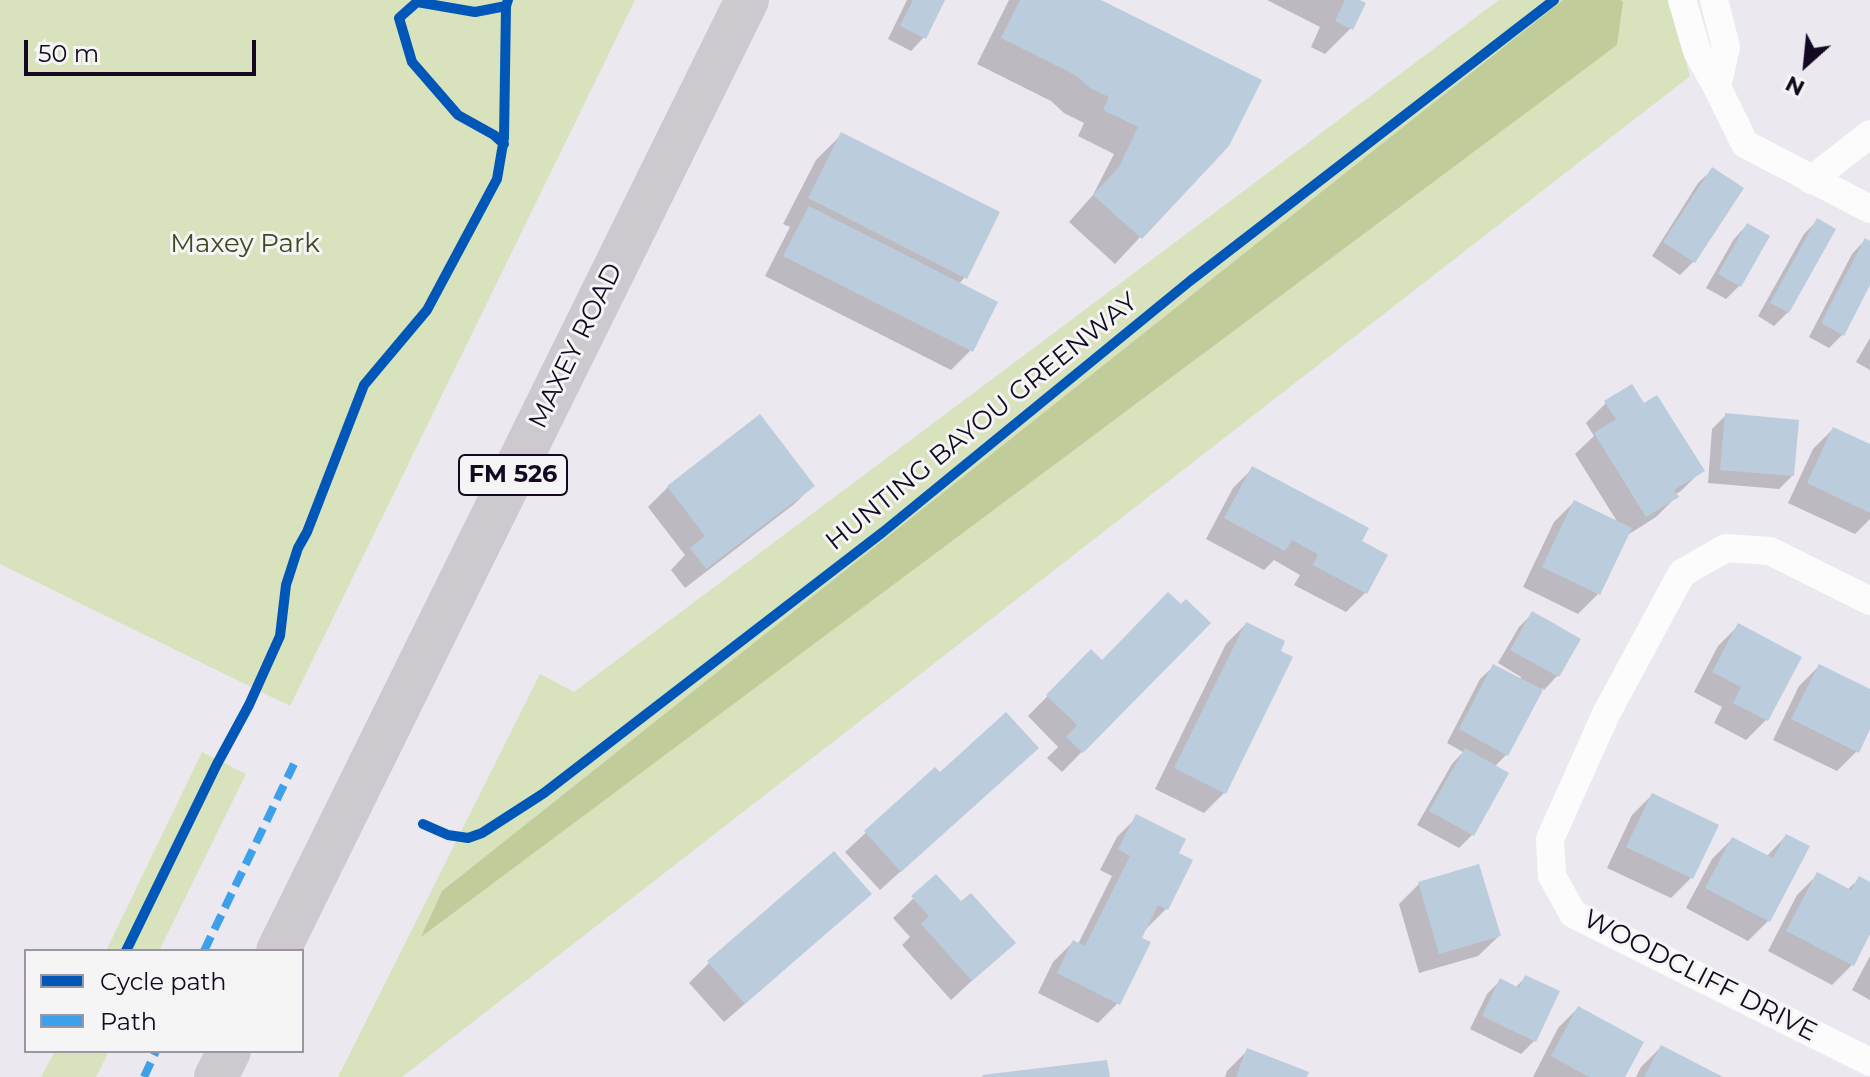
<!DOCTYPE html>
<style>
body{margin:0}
#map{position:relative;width:1870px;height:1077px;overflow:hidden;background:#ebe8f0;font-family:Montserrat,sans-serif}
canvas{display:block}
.legend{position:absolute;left:24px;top:949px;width:280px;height:104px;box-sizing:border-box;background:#f5f5f5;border:2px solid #9b96a1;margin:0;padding:10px 14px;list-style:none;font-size:24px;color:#140822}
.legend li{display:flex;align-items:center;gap:16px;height:40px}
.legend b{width:40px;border:2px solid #9b96a1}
.north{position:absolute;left:1766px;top:24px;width:80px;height:80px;-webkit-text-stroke:6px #f5f5f5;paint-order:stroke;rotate:207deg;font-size:22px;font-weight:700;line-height:32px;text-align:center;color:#140822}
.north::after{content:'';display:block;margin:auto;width:28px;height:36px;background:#140822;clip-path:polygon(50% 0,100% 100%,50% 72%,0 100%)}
.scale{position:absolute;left:24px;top:40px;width:232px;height:36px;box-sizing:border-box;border:4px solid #140822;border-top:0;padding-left:10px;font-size:24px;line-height:28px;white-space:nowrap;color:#140822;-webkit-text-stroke:6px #f5f5f5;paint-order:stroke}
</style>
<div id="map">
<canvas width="1870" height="1077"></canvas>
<ul class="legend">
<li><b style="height:10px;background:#0057b8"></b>Cycle path</li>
<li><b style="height:10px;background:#3da1ea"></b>Path</li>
</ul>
<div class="north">N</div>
<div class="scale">50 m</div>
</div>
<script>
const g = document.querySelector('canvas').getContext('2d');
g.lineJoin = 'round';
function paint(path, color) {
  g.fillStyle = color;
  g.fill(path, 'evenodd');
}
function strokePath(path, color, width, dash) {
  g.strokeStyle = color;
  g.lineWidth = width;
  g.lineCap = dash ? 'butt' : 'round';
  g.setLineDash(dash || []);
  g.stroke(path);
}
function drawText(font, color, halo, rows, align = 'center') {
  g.font = font + ' Montserrat,sans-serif';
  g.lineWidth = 6;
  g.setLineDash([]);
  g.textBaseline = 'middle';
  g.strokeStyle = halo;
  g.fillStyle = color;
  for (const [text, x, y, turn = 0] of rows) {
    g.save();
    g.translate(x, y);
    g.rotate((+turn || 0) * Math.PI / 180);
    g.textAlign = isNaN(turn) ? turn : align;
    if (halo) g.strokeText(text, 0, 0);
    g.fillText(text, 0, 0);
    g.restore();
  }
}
paint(new Path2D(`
 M0 0H635L290 706 0 564Z
 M1499 0H1668L1690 76 402 1077H338L540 674 574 692Z
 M202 752 246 774 159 951H106Z
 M55 1051H109L96 1077H41Z`), '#d8e2bd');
paint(new Path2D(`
 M1563 0H1620L1623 2 1617 45 421 937 442 891Z`), '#c0cc9a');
paint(new Path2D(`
 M907 0H942L924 37 911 51 888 39Z
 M1009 0H1097L1227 144 1115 264 1069 222 1093 195 1114 154 1078 136 1084 123 1064 113 1051 101 977 64Z
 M1267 0H1356L1351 28 1325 54 1311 47 1320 27Z
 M842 134 965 277 959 284 971 350 951 370 765 276 790 227 783 224 816 160Z
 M1712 170 1694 261 1680 275 1652 256 1698 183Z
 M1817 221 1788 312 1774 326 1758 316 1804 234Z
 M1747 225 1739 286 1726 299 1706 288 1734 239Z
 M1865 240 1870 243V281L1842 335 1829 348 1809 337 1852 254Z
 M1870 338V370L1856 362Z
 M1606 403 1643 406 1702 470 1682 490 1675 495 1676 497 1656 517 1626 536 1598 594 1578 614 1523 587 1554 522 1574 502 1618 523 1575 454 1594 436 1586 423Z
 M1726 415 1792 476 1779 489 1708 483 1712 429Z
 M760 417 813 486 793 505 685 588 671 570 685 555 648 507 668 487Z
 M1833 429 1870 446V519L1855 534 1788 503 1813 449Z
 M1253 468 1360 542 1366 592 1346 612 1294 585 1300 575 1274 560 1264 570 1206 539 1233 488Z
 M1181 607 1208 623 1062 772 1047 758 1058 747 1028 716 1091 652 1102 663Z
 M1532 614 1578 640 1557 676 1544 690 1542 688 1507 754 1494 767 1472 835 1459 848 1417 825 1452 764 1463 752 1447 743 1480 679 1494 666 1520 680 1521 677 1498 663 1519 627Z
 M1246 624 1224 793 1204 813 1155 789 1226 644Z
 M1738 626 1799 658 1766 720 1746 740 1714 723 1722 707 1694 692 1718 646Z
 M1819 666 1870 691V725L1857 751 1837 771 1773 740 1799 686Z
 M1016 767 880 890 845 852 935 769 940 775Z
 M1652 795 1691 878 1671 898 1607 868 1632 815Z
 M1137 817 1176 854 1190 861 1166 909 1146 929 1144 928 1118 1003 1098 1023 1038 993 1053 962 1073 942 1078 944 1112 876 1100 870 1117 837Z
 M1786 836 1807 847 1768 921 1748 941 1686 908 1712 859 1732 839 1766 857Z
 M1817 875 1847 890 1859 879 1870 884V930L1852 965 1832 985 1768 951 1797 895Z
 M936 877 961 904 1013 943 951 1000 902 945 910 937 893 918Z
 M1419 884 1499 936 1478 956 1419 973 1399 904Z
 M849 913 724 1022 689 983 709 963Z
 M1870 956V1000L1852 990Z
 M1526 977 1535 1040 1521 1054 1470 1029 1487 994 1500 981 1515 988Z
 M1578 1008 1623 1077H1533L1558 1028Z
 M1661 1047 1718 1077H1636L1641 1067Z
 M1247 1051 1305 1077H1225L1227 1071Z`), '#0003');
paint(new Path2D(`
 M913 0H945L926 39 900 26Z
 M1020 0H1101L1262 80 1229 146 1142 239 1093 195 1119 167 1138 127 1103 110 1109 97 1090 88 1077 76 1001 38Z
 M1345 0H1360L1366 3 1353 30 1335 21Z
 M841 132 1000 212 967 279 808 198Z
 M1712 167 1744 188 1695 263 1663 242Z
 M809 206 998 302 973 352 783 256Z
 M1817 218 1836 229 1789 313 1770 303Z
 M1747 223 1770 236 1741 287 1718 274Z
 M1865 238 1870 241V285L1844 336 1821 323Z
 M1632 384 1644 403 1657 395 1705 471 1674 490 1679 497 1646 517 1594 433 1616 419 1604 401Z
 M1725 413 1799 420 1794 476 1720 470Z
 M760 414 815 486 706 569 690 548 705 536 667 486Z
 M1833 427 1870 444V513L1807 483Z
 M1252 466 1369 528 1362 541 1388 555 1367 594 1313 565 1318 554 1292 540 1285 551 1224 518Z
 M1574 500 1632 528 1600 595 1542 567Z
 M1168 592 1181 604 1186 599 1211 623 1083 753 1066 737 1077 725 1046 695 1091 649 1102 660Z
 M1532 611 1581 639 1559 677 1510 650Z
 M1246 622 1285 641 1281 651 1293 657 1226 794 1174 768Z
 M1738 623 1802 657 1768 721 1733 703 1741 687 1712 672Z
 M1493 664 1543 690 1508 756 1459 729Z
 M1819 664 1870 689V729L1859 753 1791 719Z
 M1006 712 1039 748 901 872 864 831 935 767 940 772Z
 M1465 748 1509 773 1474 836 1429 811Z
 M1652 793 1719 825 1693 879 1626 847Z
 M1136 814 1186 839 1179 853 1193 860 1168 910 1158 905 1142 938 1151 942 1120 1005 1057 973 1073 940 1085 946 1130 856 1118 849Z
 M1786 834 1810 846 1770 922 1705 888 1732 837 1773 858Z
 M834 851 872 894 745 1004 707 961Z
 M1479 864 1501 936 1439 954 1418 882Z
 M1817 872 1851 890 1859 876 1870 882V934L1854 966 1786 931Z
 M936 874 961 901 971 893 1016 943 972 981 921 924 929 916 911 896Z
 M1525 975 1560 991 1536 1042 1482 1016 1500 978 1519 988Z
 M1578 1006 1644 1042 1625 1077H1589L1551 1056Z
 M1661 1045 1723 1077H1644Z
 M1247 1048 1309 1072 1307 1077H1236Z
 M1107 1060 1110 1077H983L982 1075Z`), '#bbccdc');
strokePath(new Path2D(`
 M1682 0 1697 51 1717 87 1745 144 1870 209
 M1714 0 1726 47 1717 87
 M1811 180 1870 134
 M1870 601 1770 551 1726 548 1682 573 1606 714 1550 839 1552 876 1573 914 1870 1062`), '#fcfcfd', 28);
strokePath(new Path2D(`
 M278 951 747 0
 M216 1077 229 1051`), '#cec8cf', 44);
strokePath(new Path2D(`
 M204 951 294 764
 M144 1077 156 1051`), '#3da1ea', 8, [16, 8]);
strokePath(new Path2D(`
 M504 144 494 135 458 115 412 62 399 18 417 2 475 12 506 6
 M423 824 448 835 468 838 482 833 544 793 883 532 1190 281 1554 0
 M126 951 217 764 249 705 280 636 286 585 298 548 307 532 364 385 427 310 497 179 504 138 506 6 508 0`), '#0057b8', 10);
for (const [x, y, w] of [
 [513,475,108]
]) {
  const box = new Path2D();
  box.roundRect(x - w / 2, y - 20, w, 40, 6);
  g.fillStyle = '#f5f5f5';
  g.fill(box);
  strokePath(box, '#140822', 2);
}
drawText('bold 24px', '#140822', null, [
 ["FM 526",513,475]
]);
drawText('26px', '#3d481f', '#f5f5f5', [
 ["Maxey Park",245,244]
]);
drawText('26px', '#140822', '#f5f5f5', [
 ["MAXEY ROAD",576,346,-64],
 ["HUNTING BAYOU GREENWAY",982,422,-39],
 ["WOODCLIFF DRIVE",1700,976,27]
]);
</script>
